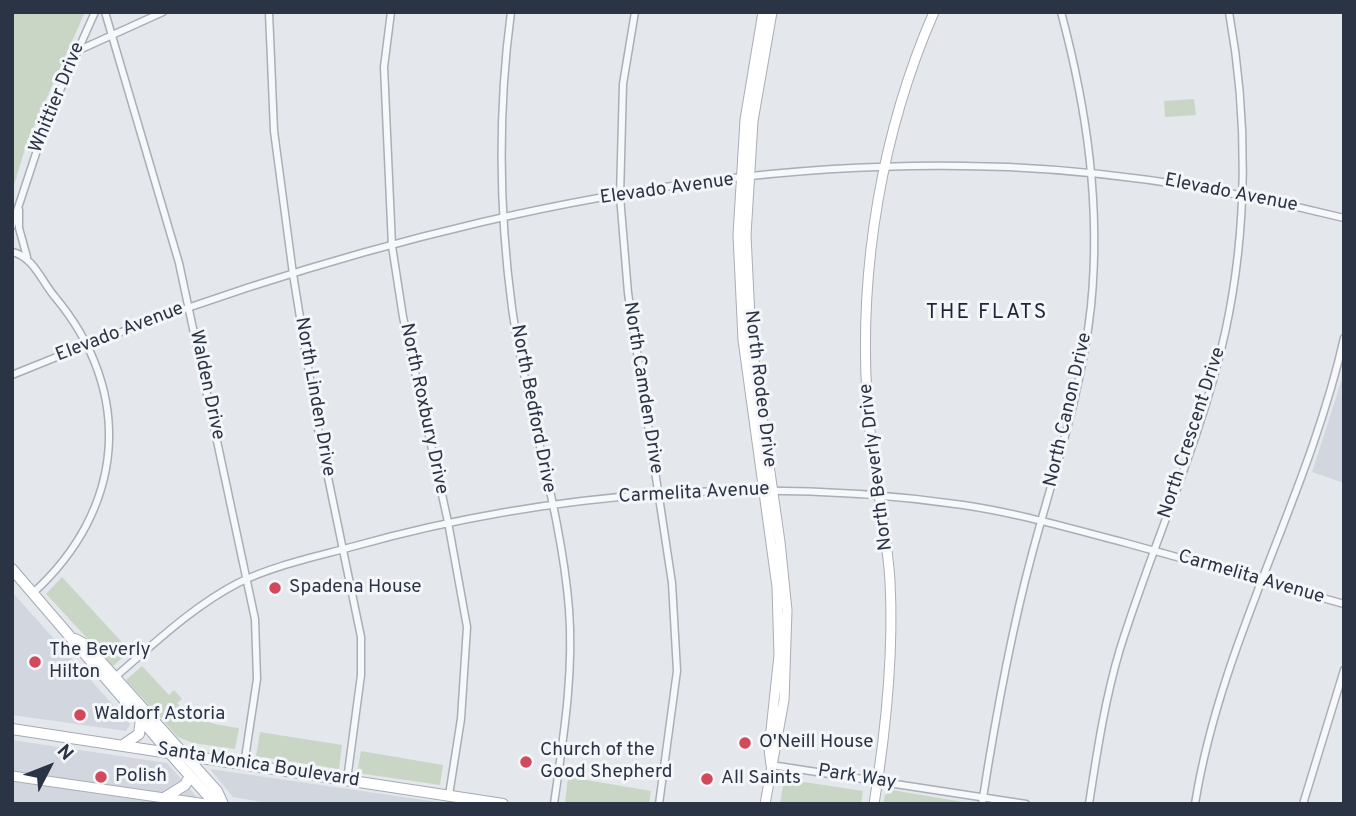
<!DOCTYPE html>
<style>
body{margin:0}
#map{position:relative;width:1356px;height:816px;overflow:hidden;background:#e4e7ec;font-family:Overpass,sans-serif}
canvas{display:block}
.frame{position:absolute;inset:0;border:14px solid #2b3445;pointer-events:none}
.north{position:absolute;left:14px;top:732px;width:70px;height:70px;-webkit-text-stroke:5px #f4f6f9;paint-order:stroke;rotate:48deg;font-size:19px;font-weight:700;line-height:28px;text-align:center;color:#2b3445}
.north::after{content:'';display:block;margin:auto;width:24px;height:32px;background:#2b3445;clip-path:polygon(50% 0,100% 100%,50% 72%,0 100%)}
</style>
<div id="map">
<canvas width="1356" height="816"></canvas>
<div class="frame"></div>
<div class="north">N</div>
</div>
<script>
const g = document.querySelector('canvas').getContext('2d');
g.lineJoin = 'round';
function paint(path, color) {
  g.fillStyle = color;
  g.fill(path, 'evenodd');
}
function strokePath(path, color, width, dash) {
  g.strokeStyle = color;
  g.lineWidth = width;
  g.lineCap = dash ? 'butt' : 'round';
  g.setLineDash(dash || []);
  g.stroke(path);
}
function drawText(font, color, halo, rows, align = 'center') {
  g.font = font + ' Overpass,sans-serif';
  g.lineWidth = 6;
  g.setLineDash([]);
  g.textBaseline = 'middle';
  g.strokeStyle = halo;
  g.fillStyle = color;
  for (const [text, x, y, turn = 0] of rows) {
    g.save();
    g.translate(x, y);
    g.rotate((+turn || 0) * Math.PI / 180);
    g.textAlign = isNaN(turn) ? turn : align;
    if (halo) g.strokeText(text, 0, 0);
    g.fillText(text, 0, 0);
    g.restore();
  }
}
paint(new Path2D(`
 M1344 373V483L1312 472Z
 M12 592 130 724 126 731 12 715Z
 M12 740 167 763 203 804H12Z
 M210 769 452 804H272L233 797Z`), '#d2d6de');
paint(new Path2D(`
 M12 12H85L27 142 12 192Z
 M1194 99 1196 115 1165 117 1164 101Z
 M62 577 130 651 113 666 46 594Z
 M142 666 169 695 174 690 182 699 177 703C193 721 216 725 239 728L235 749 193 743 178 737 126 680Z
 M260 732 342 745 339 769 256 756Z
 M361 751 443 765 440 785 357 773Z
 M568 777 651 791 649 804 565 803Z
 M784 779 863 791 861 804H780Z
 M892 790 969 803 970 804H883L885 795Z`), '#c9d6c5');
const street = new Path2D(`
 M105 12 179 263 255 619 257 679 244 765
 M269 12 274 131 293 274 318 429 361 637V675L347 780
 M391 12 384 67 392 246 403 317 448 522 467 627 461 719 449 795
 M511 12C498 109 499 211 512 308 526 407 561 509 569 609 574 674 563 740 554 804
 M635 12 623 84 620 196 628 293 672 583 677 671 659 804
 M77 51 163 12
 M19 210V228L27 257
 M12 226 48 117 95 12
 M12 252C33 256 42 282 55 297 135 393 125 509 33 593
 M12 375C307 253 644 161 964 166 1093 167 1219 187 1344 218
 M115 677C155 643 192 607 238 583 275 565 315 557 355 546 551 491 761 476 963 505 1018 513 1072 529 1126 543 1199 563 1271 583 1344 604
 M771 765 1026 804
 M982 804C995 720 1010 636 1032 554 1054 472 1082 391 1091 306 1101 206 1087 109 1061 12
 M1089 804C1097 752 1105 699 1120 649 1153 543 1201 441 1225 333 1248 228 1248 117 1229 12
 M1195 804C1221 641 1308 498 1344 338
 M1303 804 1344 670`);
const secondary = new Path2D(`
 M763 12 745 120 738 235 743 340 777 587 779 655 769 749 771 765
 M12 776 206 804
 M765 804 784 700 787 610 780 542 751 339 746 235 753 121 772 12
 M874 804C886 730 894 656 890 581 886 519 870 459 867 397 859 267 882 131 934 12`);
const primary = new Path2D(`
 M12 569 181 766 210 798 220 804
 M75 639 86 645 217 791 223 804
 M12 729 503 804
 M123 745 139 734 141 719
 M164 798 185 785 190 776`);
strokePath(street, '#a9aeb7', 9);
strokePath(secondary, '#a9aeb7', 11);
strokePath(primary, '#a3abb8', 12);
strokePath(street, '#f7f8fa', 6);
strokePath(secondary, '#fff', 9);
strokePath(primary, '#fff', 10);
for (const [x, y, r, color] of [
 [275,588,7,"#d1495b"],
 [35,662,7,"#d1495b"],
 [80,715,7,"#d1495b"],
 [745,743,7,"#d1495b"],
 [526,762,7,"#d1495b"],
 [101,777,7,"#d1495b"],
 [707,779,7,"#d1495b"]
]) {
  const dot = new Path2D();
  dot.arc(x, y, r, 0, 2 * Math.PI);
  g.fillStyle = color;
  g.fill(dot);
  strokePath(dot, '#f4f6f9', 2.5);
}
drawText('19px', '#2b3445', '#f4f6f9', [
 ["Whittier Drive",58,98,-68],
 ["Elevado Avenue",667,190,-8],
 ["Elevado Avenue",1231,194,11],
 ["Elevado Avenue",120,333,-21],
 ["Walden Drive",206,385,78],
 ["North Camden Drive",642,388,81],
 ["North Rodeo Drive",759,389,83],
 ["North Linden Drive",314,397,80],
 ["North Roxbury Drive",423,409,78],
 ["North Bedford Drive",532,409,79],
 ["North Canon Drive",1069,410,-77],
 ["North Crescent Drive",1193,433,-72],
 ["North Beverly Drive",877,467,-97],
 ["Carmelita Avenue",694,494,-3],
 ["Carmelita Avenue",1251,578,16],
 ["Santa Monica Boulevard",258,766,9],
 ["Park Way",857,778,9]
]);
drawText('19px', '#2b3445', '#f4f6f9', [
 ["Spadena House",289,588],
 ["The Beverly",49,651],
 ["Hilton",49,673],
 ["Waldorf Astoria",94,715],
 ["O'Neill House",759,743],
 ["Church of the",540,751],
 ["Good Shepherd",540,773],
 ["Polish",115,777],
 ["All Saints",721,779]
], 'left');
g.letterSpacing = '2px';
drawText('21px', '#1d2536', '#f4f6f9', [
 ["THE FLATS",987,314]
]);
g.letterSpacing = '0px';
</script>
